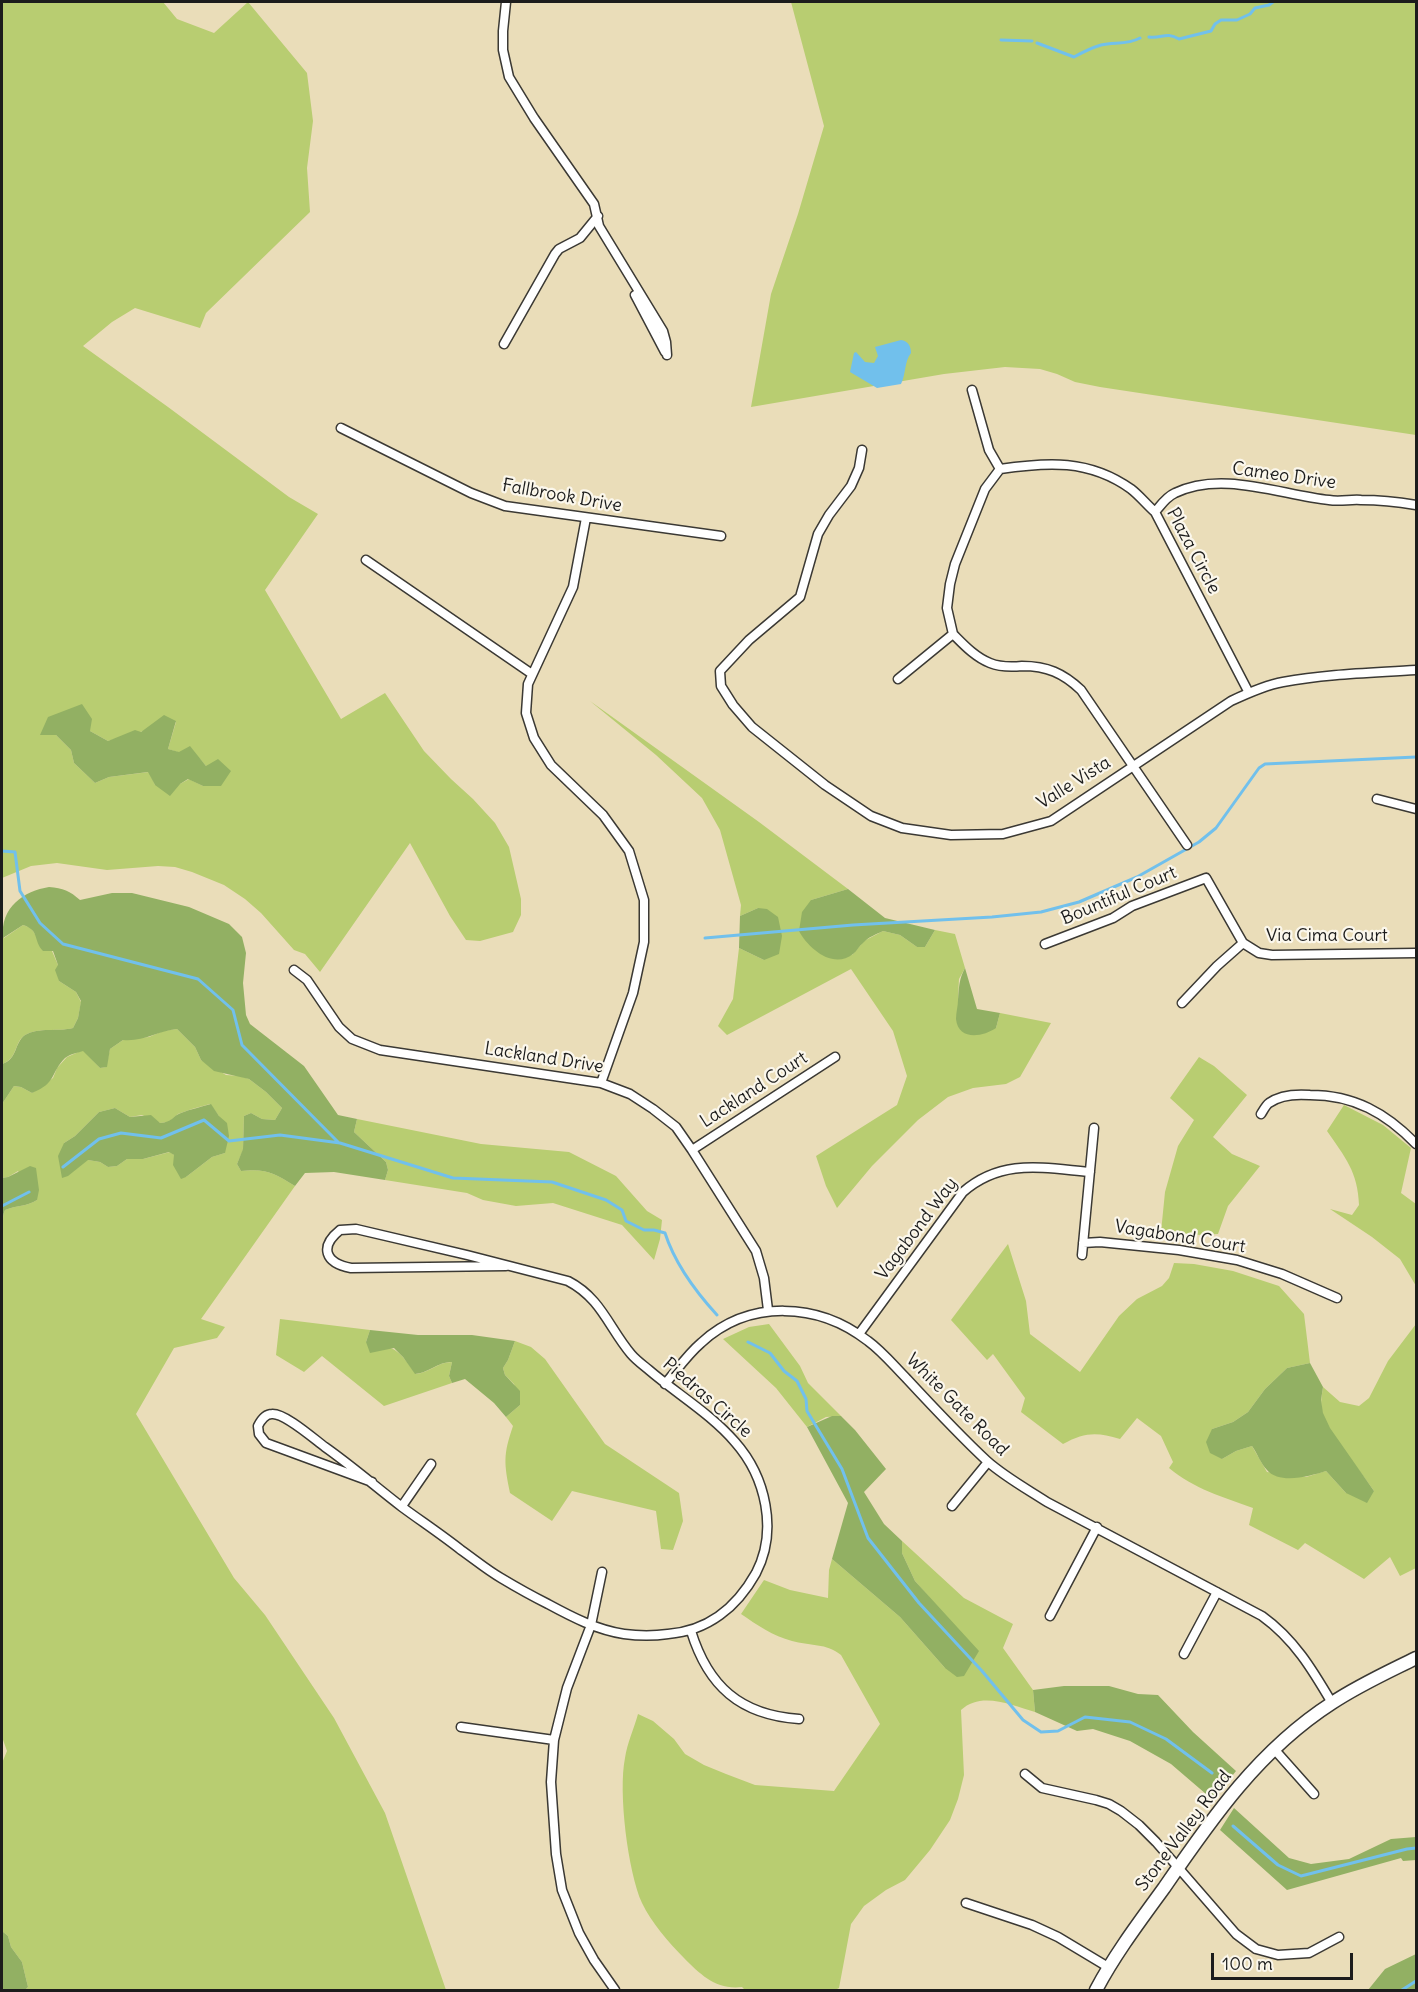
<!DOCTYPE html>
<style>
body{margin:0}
#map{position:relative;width:1418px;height:1992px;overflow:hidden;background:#eaddb9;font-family:Delius,sans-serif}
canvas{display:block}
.frame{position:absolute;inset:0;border:3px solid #1c1c1c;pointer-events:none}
.scale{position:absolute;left:1211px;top:1953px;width:142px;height:27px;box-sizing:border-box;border:3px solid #1c1c1c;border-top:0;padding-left:8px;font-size:18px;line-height:21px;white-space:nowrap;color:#1c1c1c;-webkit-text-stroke:4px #fbf7ec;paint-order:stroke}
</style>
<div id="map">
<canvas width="1418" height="1992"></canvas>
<div class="frame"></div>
<div class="scale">100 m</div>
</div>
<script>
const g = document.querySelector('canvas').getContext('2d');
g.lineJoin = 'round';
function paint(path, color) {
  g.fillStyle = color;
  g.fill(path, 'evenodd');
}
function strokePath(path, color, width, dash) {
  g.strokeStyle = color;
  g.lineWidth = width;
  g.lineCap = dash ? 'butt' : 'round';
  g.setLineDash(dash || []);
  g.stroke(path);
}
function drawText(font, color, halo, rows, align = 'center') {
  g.font = font + ' Delius,sans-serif';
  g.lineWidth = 4.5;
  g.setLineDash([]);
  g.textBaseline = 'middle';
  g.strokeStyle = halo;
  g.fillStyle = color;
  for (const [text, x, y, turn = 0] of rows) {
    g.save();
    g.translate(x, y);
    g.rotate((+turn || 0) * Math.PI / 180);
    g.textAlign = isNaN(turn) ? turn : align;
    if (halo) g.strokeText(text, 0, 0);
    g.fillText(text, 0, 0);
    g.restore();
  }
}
paint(new Path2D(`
 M2 2H163L177 19 214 33 248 2 307 73 313 121 307 168 310 212 206 313 200 328 135 308 112 322 83 346 168 407 289 497 318 514 265 590 341 719 385 693 424 751 451 779 473 799 495 823 509 847 521 899V915L513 932 480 941 466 940 450 916 410 843 320 972 305 954 294 950 261 913 245 899 224 885 192 872 175 867 158 866 107 870 57 863 31 866 2 878ZM176 722 168 749 200 759 206 766 203 786 189 779 180 784 155 785 149 772 109 777 95 783 74 763 71 750 56 735 90 731 108 741Z
 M791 2H1416V435L1100 387 1075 382 1057 374 1040 369 1005 367 944 374 751 407 771 294 798 214 824 126Z
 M590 701 759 822 848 889 811 900 852 955 864 941 883 931 900 935 917 947H925L935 930 955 934 965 968 959 979 958 998 996 1028 1000 1013 1051 1023 1020 1077 1006 1084 973 1088 948 1097 918 1120 872 1166 837 1208 826 1186 816 1156 897 1105 907 1076 893 1031 851 969 727 1035 718 1026 733 999 739 948 764 960 758 908 740 916 741 905 720 830 702 798 656 755Z
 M23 925 31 928 37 937 52 951 58 965 59 981 76 992 81 1002 78 1018 73 1028C59 1032 39 1027 25 1035 14 1042 18 1059 2 1064V935L4 938Z
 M177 1029 195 1047 201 1060 226 1075 240 1076 249 1079 266 1092 282 1108 275 1120 262 1119 251 1113 244 1116 243 1150 237 1164 241 1171C265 1168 275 1173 295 1186L201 1319 225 1327 217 1338 174 1348 136 1414 234 1578 265 1615 334 1718 385 1813 446 1990H25L28 1987 22 1962 11 1947 8 1936 2 1931V1763L7 1751 2 1737V1241C4 1231 1 1218 5 1210 17 1205 26 1207 37 1200L18 1171 8 1177 2 1178V1104L14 1086 21 1087 32 1093 53 1078 57 1068 67 1057 83 1050 100 1068 106 1067 110 1049 123 1040 149 1037 163 1031ZM210 1104 219 1116 225 1153 212 1157 186 1177 174 1155 170 1152 143 1159H127L117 1166 108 1167 100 1162 88 1160 64 1143 75 1136 99 1112 115 1108 130 1117 142 1115 160 1123 169 1122 178 1114 192 1109Z
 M1199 1057 1214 1066 1247 1095 1213 1137 1232 1154 1260 1166 1228 1206 1218 1234 1201 1235 1161 1232 1165 1192 1178 1146 1194 1120 1170 1098Z
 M1344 1105 1383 1125 1411 1148 1401 1193 1416 1204V1286L1400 1259 1372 1237 1330 1209 1352 1215 1359 1205C1358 1172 1345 1157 1327 1131Z
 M357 1119 481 1144 569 1152 616 1176 647 1211 662 1220 660 1239 654 1260 622 1225 553 1203 516 1206 483 1200 467 1193 385 1180 388 1170 386 1162 354 1132Z
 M1008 1244 1026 1301 1030 1334 1080 1372 1119 1316 1137 1299 1162 1286 1169 1278 1174 1263 1194 1264 1233 1271 1279 1286 1304 1314 1310 1363 1287 1368 1265 1389 1248 1412 1233 1422 1212 1429 1222 1459 1236 1451 1252 1446 1267 1472 1306 1477 1326 1471 1346 1493 1374 1491C1360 1469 1327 1434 1322 1411 1320 1403 1322 1395 1323 1387L1340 1402 1359 1406 1369 1398 1388 1361 1416 1324V1568L1400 1576 1390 1557 1364 1579 1305 1543 1298 1550 1249 1525 1253 1508C1223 1497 1194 1489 1169 1468L1173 1462 1161 1436 1137 1418 1120 1439C1097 1432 1085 1432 1063 1444L1021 1412 1025 1398 993 1354 987 1360 951 1320Z
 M280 1319 370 1330 366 1342C397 1348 397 1348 416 1374 431 1372 438 1362 452 1362L449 1376 452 1383 384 1406 322 1356 304 1372 276 1355Z
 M769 1324 800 1366 808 1383 841 1416 826 1417 807 1427 776 1388 723 1339 749 1327Z
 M515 1341 531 1347 545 1359 605 1444 679 1493 683 1521 673 1550 661 1549 656 1511 572 1491 552 1521 510 1493C504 1463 503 1455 513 1426L506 1417 520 1405 514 1384 505 1375 503 1368 508 1360Z
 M902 1541 964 1598 1013 1624 1003 1648 1033 1690 1035 1712C1012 1705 981 1691 961 1710L964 1775 958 1799 950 1820 930 1850 905 1880 886 1890 864 1906 851 1924 839 1988 835 1990H745L742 1987C716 1990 701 1975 684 1958 669 1943 651 1922 642 1903 628 1872 618 1792 625 1758 627 1743 634 1729 638 1714L653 1721 674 1739 685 1754 704 1765 726 1774 755 1785 834 1791 880 1724 841 1655C827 1643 809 1646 792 1641 773 1636 757 1625 741 1614L764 1580 790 1590 828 1598 829 1570 832 1559 900 1617 945 1668 929 1597 915 1581 902 1553Z`), '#b8cd71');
paint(new Path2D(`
 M82 704 92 719 90 731 108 741 135 730 141 732 164 715 176 721 168 749 179 752 190 746 206 766 218 759 231 771 221 786H203L188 779 180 784 170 796 155 785 148 772 109 777 95 783 74 763 71 750 56 735H40L48 717Z
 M49 887C63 888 70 891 80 900L112 893H132L189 907 229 924 242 937 246 953 243 983 246 1015 250 1024 304 1066 338 1115 357 1119 354 1132 386 1162 388 1170 385 1180 334 1172 305 1173 295 1186C275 1173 265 1168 241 1171L237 1164 243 1149 244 1116 251 1113 262 1119 275 1120 282 1108 266 1092 249 1079 214 1071 201 1060 195 1047 177 1029C158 1031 143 1042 123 1040L110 1049 107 1067 100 1068 83 1051C77 1053 70 1054 65 1058 50 1073 57 1083 32 1093L21 1087 14 1086 2 1104V1064C18 1059 14 1043 25 1035 39 1027 58 1032 73 1028L78 1018 81 1001 76 992 59 981 55 970 58 965 53 951H43C33 941 40 930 23 925L3 938C0 907 24 891 49 887Z
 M848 889 885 918 935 930 925 947H917L900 935 883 931C877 934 868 937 863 943 859 946 857 951 853 954 833 970 808 948 799 931L802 912 811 900Z
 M758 908 767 909 778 917 782 936 779 954 764 960 739 948 740 916Z
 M965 968 977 1009 1000 1013 996 1028C983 1037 958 1041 956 1019 956 1012 958 1006 958 1000 959 987 959 979 965 968Z
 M211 1104 219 1116 227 1123 229 1136 225 1153 212 1157 186 1177 181 1179 173 1165 174 1155 169 1152 143 1159H127L117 1166 108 1167 100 1162 88 1160 68 1176 62 1178 58 1156 64 1143 75 1136 99 1112 115 1108 130 1117 151 1115 160 1123C173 1122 171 1117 181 1113 191 1109 201 1107 211 1104Z
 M30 1166 36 1168 39 1190 37 1200C26 1207 17 1205 5 1210 1 1218 4 1231 2 1241V1178L8 1177Z
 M370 1330 418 1335H472L515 1341 508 1360 503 1368 505 1375 520 1391V1405L506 1417 494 1403 465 1379 452 1383 449 1376 452 1362C437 1362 431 1372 415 1374L403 1357 394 1348 370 1353 366 1342Z
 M1310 1363 1323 1387 1321 1400 1323 1413 1330 1428 1374 1491 1367 1503 1346 1493 1326 1471C1310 1476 1280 1485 1267 1470 1261 1464 1257 1453 1252 1446L1236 1451 1222 1459 1210 1453 1206 1442 1212 1429 1233 1422 1248 1412 1265 1389 1287 1368Z
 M832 1416H841L855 1430 886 1469 864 1492 884 1524 902 1541V1553L915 1581 979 1651 964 1676 957 1677 945 1668 900 1617 832 1559 848 1503 807 1427Z
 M1064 1686H1109L1138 1694 1158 1695 1193 1732 1236 1771 1213 1800 1171 1764 1130 1741 1093 1729 1077 1731 1035 1712 1033 1690Z
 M1234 1808 1289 1858 1311 1864 1349 1859 1391 1839 1416 1837V1860L1403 1861 1401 1858 1287 1890 1220 1830Z
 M2 1931 8 1936 11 1947 22 1962 28 1987 25 1990H2Z
 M1416 1954V1990H1368L1385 1969Z`), '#92b063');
paint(new Path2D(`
 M901 340C908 341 911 346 911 353 904 362 906 374 901 384L877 388 850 372 854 353 856 352 865 362 874 363 878 356 875 347Z`), '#71c0ec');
strokePath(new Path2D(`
 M1149 37C1162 39 1166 31 1179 39L1211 31 1215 24 1221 20H1237L1250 14 1255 8 1269 5 1273 2
 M1001 40 1032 41
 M1037 43 1074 57C1083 52 1091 48 1101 45 1115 42 1127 45 1140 38
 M2 851 15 852 20 891 40 923 63 944 198 979 233 1010 242 1045 338 1142
 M705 938 853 925 992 917 1041 912 1079 902 1137 877 1199 842 1216 828 1259 768 1265 764 1416 757
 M63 1167 99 1139 121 1133 161 1138 204 1120 229 1141 280 1135 340 1143 453 1178 552 1182 606 1200 622 1210 626 1221 644 1230H654L665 1233C675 1264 696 1292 717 1315
 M2 1206 29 1192
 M748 1342 770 1353 784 1371 797 1381 806 1399 807 1411 842 1469 868 1538 919 1603 982 1671 1023 1720 1041 1732 1058 1731 1085 1717 1130 1722 1166 1739 1212 1773
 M1233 1826 1278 1865 1301 1876 1407 1849 1416 1848
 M1402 1990 1416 1981`), '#71c0ec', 3);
const street = new Path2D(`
 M506 2 503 31V50L509 77 534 118 594 204 599 226 663 331 666 342 667 355
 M635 295 665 352
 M504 344 555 254 559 249 580 238 598 216
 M972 390 989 450 1000 469
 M341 428 471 493 505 506 721 536
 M862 450 859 468 851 486 829 515 818 534 800 597 749 640 720 671 721 686 733 705 752 727 825 785 871 816 902 828 951 835 1003 834 1051 821 1231 701C1248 693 1266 685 1283 682 1327 674 1372 673 1416 670
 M1000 469C1047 462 1089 459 1131 489 1139 495 1147 505 1155 512L1249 693
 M1155 512C1161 505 1166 497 1175 493 1222 470 1281 495 1329 500 1340 502 1351 499 1361 500 1380 500 1398 502 1416 505
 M586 518 573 587 528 684 526 713 534 738 551 765 603 815 629 851 644 900V942L633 993 601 1083
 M366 560 532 674
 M953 634 947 608 950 584 955 564 985 489 1000 469
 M898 679 953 634C964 645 975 657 990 663 1000 667 1012 667 1022 666 1047 666 1063 673 1081 690L1187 845
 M1377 799 1416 809
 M1045 944 1113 918 1132 906 1206 878 1243 943 1259 953 1272 955 1416 953
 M294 970 307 980 339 1027 352 1039 380 1050 601 1083 630 1094 653 1109 676 1127 692 1150 756 1251 764 1278 768 1310
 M1182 1003 1217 966 1243 943
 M1261 1114C1263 1111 1266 1105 1269 1103 1280 1095 1297 1094 1310 1095 1354 1095 1386 1113 1416 1144
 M692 1150 835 1057
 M1083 1243 1100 1242 1179 1250 1237 1260 1282 1274 1337 1298
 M1082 1255 1094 1128
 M859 1334 963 1192C1002 1158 1043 1168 1090 1172
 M665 1384C677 1370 687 1355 701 1343 749 1299 818 1302 868 1341 883 1352 894 1366 907 1379 933 1407 959 1435 987 1461 1005 1477 1027 1489 1047 1502L1262 1616C1294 1639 1312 1669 1332 1703
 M372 1482 266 1443 259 1434 258 1426C261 1420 265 1414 272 1414 285 1413 314 1439 325 1447 352 1466 376 1487 402 1507 421 1521 442 1535 461 1550 474 1559 487 1570 501 1578 516 1587 532 1596 548 1604 572 1617 597 1630 624 1634 639 1636 654 1636 668 1634 708 1631 737 1607 756 1573 778 1531 766 1477 735 1442 711 1414 677 1394 649 1370 643 1365 636 1360 631 1354 609 1328 601 1298 568 1281L467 1255 356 1229 340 1230C319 1247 325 1263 351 1268L506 1266
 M402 1506 431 1464
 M952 1506 988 1462
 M602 1572 591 1625 567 1688 554 1740 551 1782 556 1854 562 1890 579 1933 594 1960 615 1990
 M1050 1616 1097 1527
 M691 1631C708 1686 740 1715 799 1719
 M1184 1654 1217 1592
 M461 1727 554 1740
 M1274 1749 1314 1794
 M1025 1774 1042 1788 1096 1800 1109 1804 1121 1811 1139 1825 1156 1842 1236 1934 1256 1949 1278 1955 1309 1953 1339 1937
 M966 1903 1032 1925 1058 1937 1108 1967`);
const secondary = new Path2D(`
 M1096 1990C1115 1954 1140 1921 1164 1888 1212 1818 1259 1750 1332 1703 1359 1685 1388 1672 1416 1658`);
strokePath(street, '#3b3934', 11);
strokePath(secondary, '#3b3934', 15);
strokePath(street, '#fff', 8);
strokePath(secondary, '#fff', 12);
drawText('18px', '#1c1c1c', '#fbf7ec', [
 ["Cameo Drive",1284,476,8],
 ["Fallbrook Drive",562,496,10],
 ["Plaza Circle",1193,551,62],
 ["Valle Vista",1074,783,-32],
 ["Bountiful Court",1119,896,-23],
 ["Via Cima Court",1327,936],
 ["Lackland Drive",544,1058,9],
 ["Lackland Court",754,1090,-33],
 ["Vagabond Way",917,1229,-53],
 ["Vagabond Court",1180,1237,9],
 ["Piedras Circle",707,1398,41],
 ["White Gate Road",957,1405,45],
 ["Stone Valley Road",1184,1831,-53]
]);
</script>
